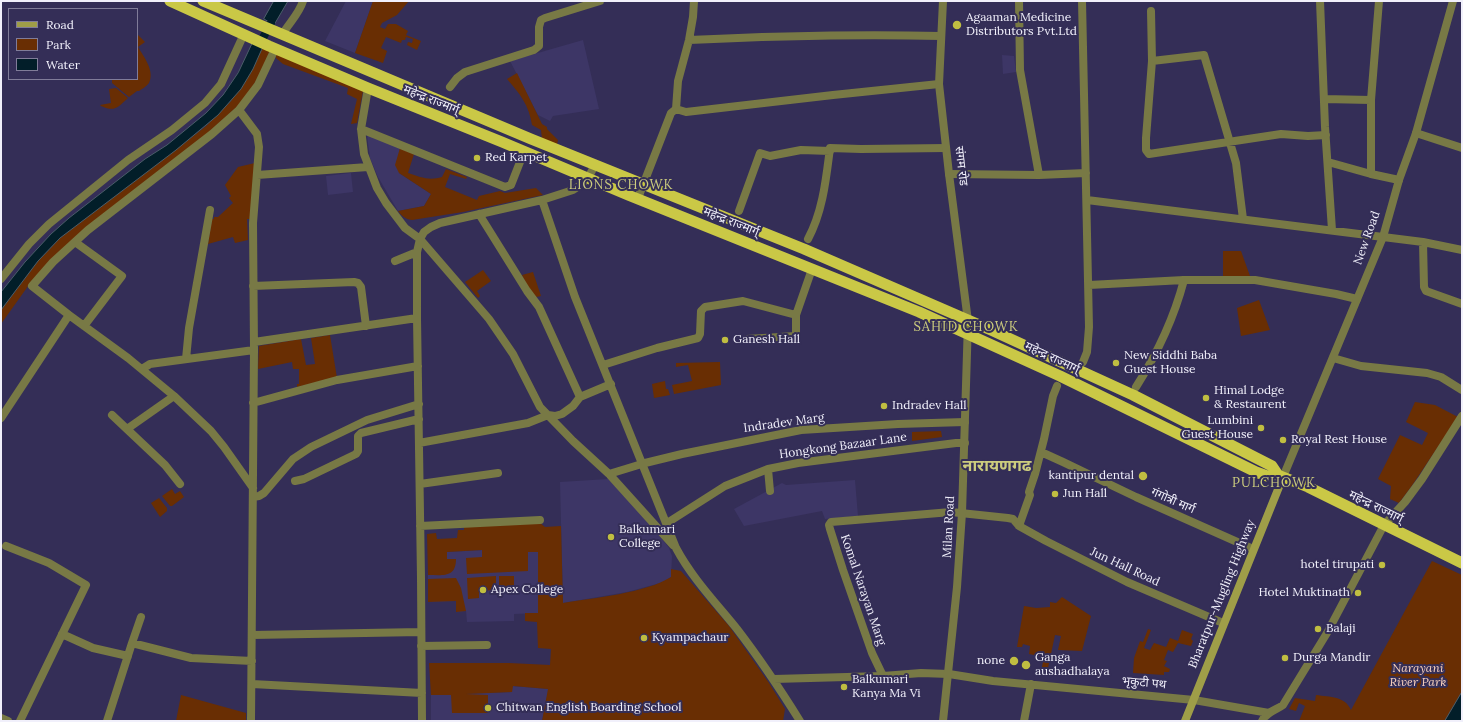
<!DOCTYPE html>
<meta charset="utf-8">
<style>
body{margin:0}
#map{position:relative;width:1463px;height:722px;overflow:hidden;background:#342e57;font-family:Lora,serif}
canvas{display:block}
.frame{position:absolute;inset:0;border:2px solid #f1f0fb;pointer-events:none}
.legend{position:absolute;left:8px;top:8px;width:130px;height:72px;box-sizing:border-box;background:#342e57;border:1px solid #807c99;margin:0;padding:5px 7px;list-style:none;font-size:12px;color:#f1f0fb}
.legend li{display:flex;align-items:center;gap:8px;height:20px}
.legend b{width:20px;border:1px solid #807c99}
</style>
<div id="map">
<canvas width="1463" height="722"></canvas>
<div class="frame"></div>
<ul class="legend">
<li><b style="height:5px;background:#9f9e48"></b>Road</li>
<li><b style="height:11px;background:#692e03"></b>Park</li>
<li><b style="height:11px;background:#021e29"></b>Water</li>
</ul>
</div>
<script>
const g = document.querySelector('canvas').getContext('2d');
g.lineJoin = 'round';
function paint(path, color) {
  g.fillStyle = color;
  g.fill(path, 'evenodd');
}
function strokePath(path, color, width, dash) {
  g.strokeStyle = color;
  g.lineWidth = width;
  g.lineCap = dash ? 'butt' : 'round';
  g.setLineDash(dash || []);
  g.stroke(path);
}
function drawText(font, color, halo, rows, align = 'center') {
  g.font = font + ' Lora,"Noto Sans Devanagari",serif';
  g.lineWidth = 4;
  g.setLineDash([]);
  g.textBaseline = 'middle';
  g.strokeStyle = halo;
  g.fillStyle = color;
  for (const [text, x, y, turn = 0] of rows) {
    g.save();
    g.translate(x, y);
    g.rotate((+turn || 0) * Math.PI / 180);
    g.textAlign = isNaN(turn) ? turn : align;
    if (halo) g.strokeText(text, 0, 0);
    g.fillText(text, 0, 0);
    g.restore();
  }
}
paint(new Path2D(`
 M346 1H373L355 53 325 41Z
 M583 40 599 109 553 116 550 121 538 115 510 61Z
 M1002 55 1014 56 1016 72 1003 74Z
 M367 135 400 148 399 173 431 194 424 206 398 211 378 177 370 158Z
 M351 173 353 192 328 195 326 176Z
 M608 479 641 511 669 548 672 556 671 577 664 582 627 592 563 603 560 482Z
 M855 480 858 516 825 519 822 511 744 526 734 509 782 483 786 485Z
 M538 547V613L514 614V621L467 622 466 611 456 612V601L428 602V553Z
 M512 686 549 689 542 721H431V695L512 692Z`), '#3d3666');
paint(new Path2D(`
 M373 1H409L397 15 382 23 380 27 385 29 388 24H396L408 31 406 35 421 41 417 50 407 45 408 42 412 43 413 39 406 37 405 40H402L401 43 386 37 381 48 387 51 383 63 355 53Z
 M137 34 145 42 138 47C144 57 155 71 149 83 147 86 142 89 139 91H137L129 97 112 83V79H137Z
 M266 40 271 47 265 66 248 94 240 104 209 132 31 282 1 324V310L38 261 60 238 205 127 231 101Z
 M276 52 363 91 357 123 351 124 357 99 347 94 348 88 283 64 276 58Z
 M517 73 542 124 547 127V129L558 140 557 145 542 139 541 130 532 125C529 105 520 94 507 79Z
 M116 88 128 98C117 108 115 112 101 106L100 105 111 103 109 89Z
 M400 148 414 154 408 173C420 177 429 181 442 177L446 169 467 177 466 179 450 174 445 187 477 200 479 196 500 191 505 193 536 188 543 195 463 212 412 220C405 219 402 216 398 211L424 206 431 194 399 173 395 165Z
 M255 163 251 219H247L248 240 235 243 233 237 208 244 212 219H214V217H218L233 203 229 198 231 196 225 185 238 167Z
 M1223 251H1241L1250 276 1223 277Z
 M483 270 491 281 477 291 480 296 478 298 465 282Z
 M533 272 541 296 536 297 528 288 522 275Z
 M1259 300 1270 330 1241 336 1237 308Z
 M330 335 337 378 297 387V384H299V369H293L292 362 258 369 259 346 301 339 306 365 315 364 311 338Z
 M720 362 721 385 674 394 672 385 692 381 688 365 676 367V363Z
 M665 381 666 389H668L670 395 654 398 652 384Z
 M1415 402 1435 405 1458 417 1411 487 1399 503 1390 499 1391 486 1378 479 1400 435 1422 445 1428 433 1406 422Z
 M941 431 942 437 912 441V432Z
 M172 489 175 494 180 491 184 497 172 506H170L162 496Z
 M159 498 167 508V511L160 517 151 503Z
 M539 522 545 527 561 526 563 603C593 598 646 593 671 577V569L681 571 729 626 769 683 785 709 783 721H542L548 689 513 686 512 692 466 694 488 695V713H452L451 695H431L429 663H509L550 665 551 649 538 648 537 622 525 621V613H538V552H528V571L467 574 466 558 482 557V550L447 552V559H456C456 578 443 575 428 575L427 534 436 533 437 539 457 538 458 530H464V526Z
 M1432 561 1462 575V692L1445 721H1299L1305 706 1299 703 1296 711 1289 709 1295 698 1315 701 1316 695C1330 697 1345 696 1351 710Z
 M496 576V590L479 591V598L468 599 467 578Z
 M499 576H514V590H499Z
 M456 578 461 588 466 611 456 612V601L428 602V579Z
 M1062 597 1091 616 1082 651 1058 650 1061 636 1055 635 1048 668 1042 667 1044 657 1029 654 1030 646 1023 644 1022 647H1017L1024 606 1036 608 1050 607V602L1056 603Z
 M1148 629 1151 630 1144 648 1150 650 1154 643 1166 647 1170 638 1178 641 1182 630 1193 634 1191 639 1193 641 1191 646 1178 643 1173 652 1168 650 1164 660 1167 661 1164 666 1170 669 1169 672H1164V675L1133 673 1134 658 1140 641 1143 642Z
 M181 695 246 713V721H176Z`), '#692e03');
const water = new Path2D(`
 M274 1H288L274 25 264 19Z
 M255 38 265 42 253 69 241 89 218 115 176 150 60 238 38 261 1 310V292L25 262 51 234 69 218 145 159 167 145 206 113 223 95 238 73Z
 M1462 692V721H1445Z`);
paint(water, '#021e29');
strokePath(water, '#4a5d68', 1);
strokePath(new Path2D(`
 M258 47 271 23`), '#021e29', 8);
strokePath(new Path2D(`
 M1019 1 1020 70 1039 175
 M1082 1 1089 327 1087 352 1083 362
 M1320 1 1325 127 1332 230
 M1379 1 1371 100V174L1399 180
 M1151 11 1152 61 1146 138V150L1149 154 1281 134 1308 136 1326 135
 M282 35C289 23 299 14 303 1
 M689 40C773 36 857 34 941 36
 M1152 61 1204 55 1236 163 1243 219
 M450 87 457 78 465 72 534 50 539 46V27L541 20 545 18 600 1
 M368 88 361 129 364 154 377 188 386 203 405 228 420 239 489 319 513 354 540 407 573 441 609 474 673 545
 M1324 99 1371 100
 M676 109 686 112 833 95 939 84
 M239 110 257 134 259 147 253 223 254 350 251 721
 M361 129 505 187 511 185 520 162
 M1416 133 1462 148
 M1328 162 1371 174
 M949 174 1039 175 1086 173
 M257 175 368 167
 M638 198 671 113 676 109 678 81 689 40 693 17 694 1
 M542 200 575 297 676 548C692 578 716 603 737 629 760 659 780 689 800 721
 M1087 200 1423 242 1462 250
 M739 211 760 153 770 156 801 150 830 151
 M808 239C823 211 826 179 830 148L861 149 946 148
 M75 242 122 276 84 326
 M1423 242 1424 287 1426 291 1462 304
 M395 261 417 252
 M1 279 29 244 49 224 128 160 172 130 205 103 221 84 244 34
 M1089 285 1184 280H1255L1336 294 1357 299
 M253 286 354 282 358 283 361 287 366 326
 M747 339 796 336V315L812 269
 M254 342 417 318
 M1333 358 1361 366 1427 373 1441 377 1462 390
 M186 359 189 328 210 210
 M603 365 657 348 698 338 700 334 701 311 705 307 743 301 796 315
 M142 369 150 364 254 350
 M1136 387C1157 354 1174 318 1184 280
 M580 397 611 384
 M253 403 337 380 418 366
 M112 415 165 465 180 484
 M1 418 69 315
 M127 429 174 396
 M419 443 528 423 548 415 555 416 562 414 573 406 580 397 539 307 527 291 479 214
 M1041 452 1063 462 1136 497 1253 549
 M768 469 770 491
 M609 474 645 463 682 454 801 430 898 424 965 422
 M295 481 304 479 356 454 358 451V436L361 433 419 419
 M420 484 498 473
 M253 488 224 447 211 431 174 396 128 358 69 315 32 286 53 262 88 230 212 134 239 110 258 85 275 49
 M253 497 259 496 264 493 293 459 311 447 367 420 419 404
 M667 523 725 486 768 469 798 463 956 443H965
 M420 526 540 520
 M1019 526 1030 495 1029 492 1035 474 1044 439 1053 396 1057 386
 M6 546 49 563 86 585 20 721
 M62 634 93 648 128 656
 M252 635 421 632
 M132 643 141 617
 M421 646 487 645
 M883 676 872 653 843 570 830 529 829 525 831 522 951 512 1008 518 1013 519 1019 526 1046 541 1127 582 1223 623
 M774 679 883 676 921 673 949 674 993 681 1194 700 1269 713
 M252 684 422 693
 M1 718 8 721
 M107 721 132 643 191 658 252 661
 M422 721 421 578 417 318V252L420 239 424 232 431 227 440 223 542 200 573 190 582 184 588 178 595 165
 M1024 721 1031 684
 M1262 721C1266 712 1276 710 1283 705L1327 633 1384 525 1405 502 1422 479 1462 416`), '#787945', 8);
strokePath(new Path2D(`
 M943 1 939 84 949 174 968 321 962 513 957 587 943 721
 M1283 477 1383 237 1399 180 1416 133 1453 1`), '#787945', 8);
strokePath(new Path2D(`
 M1185 721 1283 477`), '#9f9e48', 8);
strokePath(new Path2D(`
 M170 1 269 46 368 88 502 142 628 195 919 312 1060 376 1256 472 1267 476 1278 475 1308 487 1462 563
 M203 1 531 139 804 249 991 330 1133 395 1272 466 1278 475`), '#cac846', 11);
for (const [x, y, r, color] of [
 [957,25,5,"#c0be41"],
 [477,158,4,"#c0be41"],
 [725,340,4,"#c0be41"],
 [1116,363,4,"#c0be41"],
 [1206,398,4,"#c0be41"],
 [884,406,4,"#c0be41"],
 [1261,428,4,"#c0be41"],
 [1283,440,4,"#c0be41"],
 [1143,476,5,"#c0be41"],
 [1055,494,4,"#c0be41"],
 [611,537,4,"#c0be41"],
 [1382,565,4,"#c0be41"],
 [483,590,4,"#c0be41"],
 [1358,593,4,"#c0be41"],
 [1318,629,4,"#c0be41"],
 [644,638,4,"#c0be41"],
 [1285,658,4,"#c0be41"],
 [1014,661,5,"#c0be41"],
 [1026,665,5,"#c0be41"],
 [844,687,4,"#c0be41"],
 [488,708,4,"#c0be41"]
]) {
  const dot = new Path2D();
  dot.arc(x, y, r, 0, 2 * Math.PI);
  g.fillStyle = color;
  g.fill(dot);
  strokePath(dot, '#342e57', 1.5);
}
drawText('12px', '#f1f0fb', '#342e57', [
 ["Agaaman Medicine",966,18],
 ["Distributors Pvt.Ltd",966,32],
 ["Red Karpet",485,158],
 ["Ganesh Hall",733,340],
 ["New Siddhi Baba",1124,356],
 ["Guest House",1124,370],
 ["Himal Lodge",1214,391],
 ["& Restaurent",1214,405],
 ["Indradev Hall",892,406],
 ["Lumbini",1253,421,"right"],
 ["Guest House",1253,435,"right"],
 ["Royal Rest House",1291,440],
 ["kantipur dental",1134,476,"right"],
 ["Jun Hall",1063,494],
 ["Balkumari",619,530],
 ["College",619,544],
 ["hotel tirupati",1374,565,"right"],
 ["Apex College",491,590],
 ["Hotel Muktinath",1350,593,"right"],
 ["Balaji",1326,629],
 ["Kyampachaur",652,638],
 ["Ganga",1035,658],
 ["aushadhalaya",1035,672],
 ["Durga Mandir",1293,658],
 ["none",1005,661,"right"],
 ["Balkumari",852,680],
 ["Kanya Ma Vi",852,694],
 ["Chitwan English Boarding School",496,708]
], 'left');
drawText('12px', '#f1f0fb', '#342e57', [
 ["महेन्द्र राज्मार्ग्",431,100,22],
 ["संगम रोड",961,166,83],
 ["महेन्द्र राज्मार्ग्",731,222,22],
 ["New Road",1367,238,-70],
 ["महेन्द्र राज्मार्ग्",1052,358,25],
 ["Indradev Marg",784,423,-8],
 ["Hongkong Bazaar Lane",843,446,-8],
 ["गंगोत्री मार्ग",1173,501,24],
 ["महेन्द्र राज्मार्ग्",1376,507,26],
 ["Milan Road",949,527,-87],
 ["Jun Hall Road",1125,567,25],
 ["Komal Narayan Marg",863,590,71],
 ["Bharatpur-Mugling Highway",1222,594,-68],
 ["भृकुटी पथ",1144,683,5]
]);
drawText('italic 12px', '#fad2be', '#342e57', [
 ["Narayani",1418,669],
 ["River Park",1418,683]
]);
g.letterSpacing = '1px';
drawText('13px', '#cccc7e', '#342e57', [
 ["LIONS CHOWK",621,185],
 ["SAHID CHOWK",966,327],
 ["PULCHOWK",1274,483]
]);
g.letterSpacing = '0px';
drawText('bold 16px', '#cccc7e', '#342e57', [
 ["नारायणगढ",997,466]
]);
</script>
